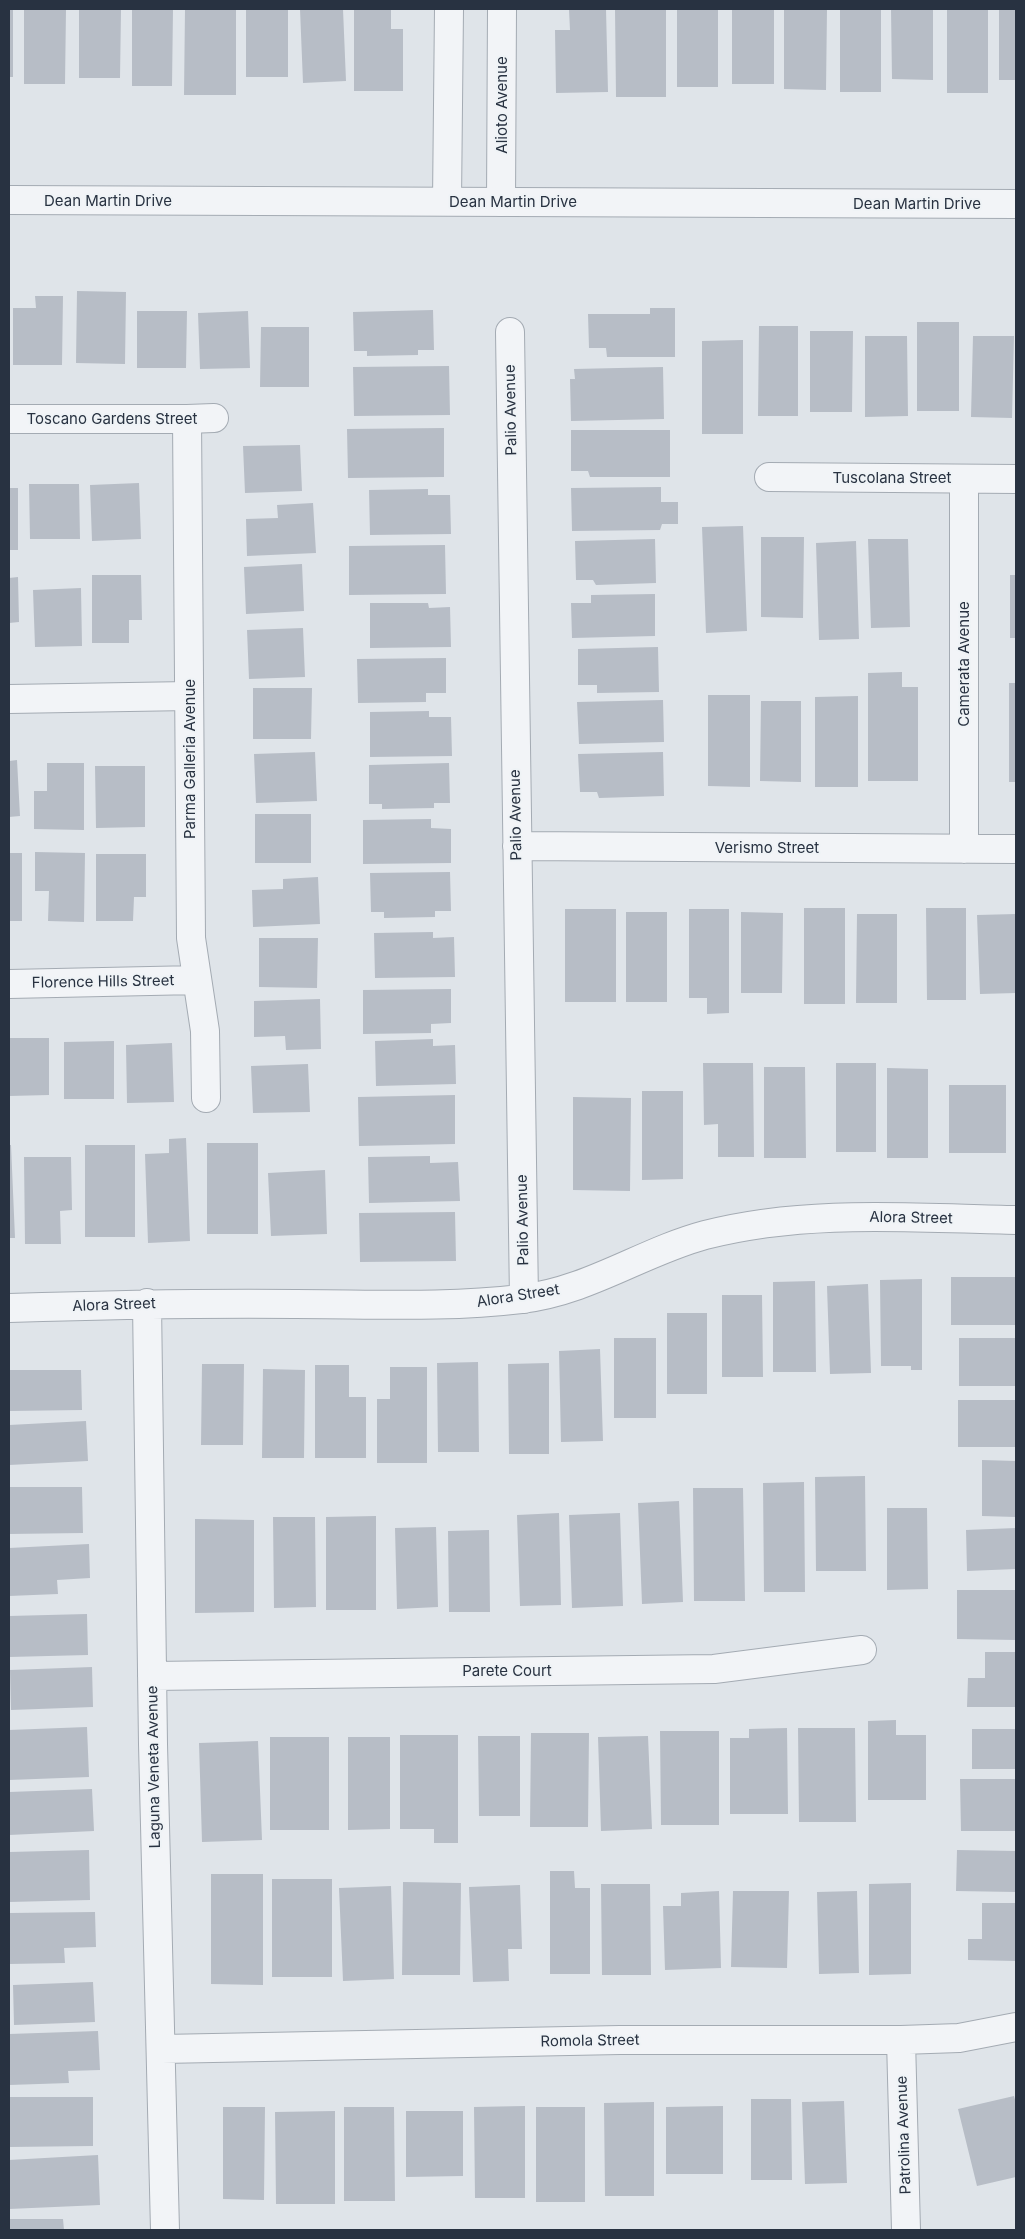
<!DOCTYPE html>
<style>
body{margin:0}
#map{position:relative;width:1025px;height:2239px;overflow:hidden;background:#dfe4e9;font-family:Inter,sans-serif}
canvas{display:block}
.frame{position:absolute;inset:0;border:10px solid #283241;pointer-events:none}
</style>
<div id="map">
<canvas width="1025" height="2239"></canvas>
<div class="frame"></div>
</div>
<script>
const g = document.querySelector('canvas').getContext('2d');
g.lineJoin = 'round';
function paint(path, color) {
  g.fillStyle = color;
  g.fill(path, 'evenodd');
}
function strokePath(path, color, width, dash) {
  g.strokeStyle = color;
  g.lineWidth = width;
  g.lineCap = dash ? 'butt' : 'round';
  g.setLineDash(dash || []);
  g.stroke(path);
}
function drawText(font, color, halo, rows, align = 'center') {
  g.font = font + ' Inter,sans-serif';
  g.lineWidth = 4;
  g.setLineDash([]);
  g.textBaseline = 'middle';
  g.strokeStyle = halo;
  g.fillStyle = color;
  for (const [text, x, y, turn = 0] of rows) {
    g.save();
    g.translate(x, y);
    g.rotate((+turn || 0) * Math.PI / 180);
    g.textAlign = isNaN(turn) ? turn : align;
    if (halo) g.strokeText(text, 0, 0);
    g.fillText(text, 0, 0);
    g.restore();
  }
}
paint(new Path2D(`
 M9 9H13V77H9Z
 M24 9H66L65 84H24Z
 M79 9H121L120 78H79Z
 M132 9H173L172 86H132Z
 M185 9H236V95H184Z
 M246 9H288V77H246Z
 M300 9H343L346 81 303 83Z
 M354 9H391V29H403V91H354Z
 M569 9H606L608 92 556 93 555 30H570Z
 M615 9H666V97H616Z
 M677 9H718V87H677Z
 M732 9H774V84H732Z
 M784 9H827L826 90 784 89Z
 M840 9H881V92H840Z
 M891 9H933V80L892 79Z
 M947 9H988V93H947Z
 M999 9H1016V80H999Z
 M77 291 126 292 125 364 76 363Z
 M35 296H63L62 365H13V308H36Z
 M650 308H675V357H607L606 348H589L588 314H650Z
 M433 310 434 350H418V355L367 356V351H354L353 312Z
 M137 311H187L186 368H137Z
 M248 311 250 368 200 369 198 313Z
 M917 322H959V411H917Z
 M759 326H798V416H758Z
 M261 327H309V387H260Z
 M810 331H853L852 412H810Z
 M865 336H907L908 416 865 417Z
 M973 336H1014L1012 418 971 417Z
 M743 340V434H702V341Z
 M449 366 450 415 354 416 353 367Z
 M663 367 664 419 571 421 570 379H575L574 369Z
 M444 428V477L348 478 347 429Z
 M571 430H670V477H590L588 471H571Z
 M300 445 302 491 245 493 243 446Z
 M139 483 141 539 92 541 90 485Z
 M29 484H79L80 539H30Z
 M661 487V502H678V524H662L660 530 572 531 571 488Z
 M9 488H18V550H9Z
 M428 489V495H450L451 534 370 535 369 490Z
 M313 503 316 553 247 556 246 519 278 518 277 505Z
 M743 526 747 631 706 633 702 527Z
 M761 537H804L803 618 761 617Z
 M655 539 656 583 596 585 593 580H576L575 541Z
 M868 539H908L910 627 871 628Z
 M856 541 859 639 819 640 816 543Z
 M445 545 446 594 349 595V546Z
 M302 564 304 611 246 614 244 567Z
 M92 575H141L142 620H129V643H92Z
 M1010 575H1016V638H1010Z
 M18 577 19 622 9 623V578Z
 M81 588 82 646 35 647 33 590Z
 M655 594V636L572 638 571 603H591V595Z
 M370 603H428L429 608 450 607 451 647 370 648Z
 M303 628 305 677 249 679 247 630Z
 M658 647 659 692 597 693V685H578V649Z
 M446 658V693H426V702L358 703 357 659Z
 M902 672V687H918V781H868V673Z
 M1009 683H1016V782H1009Z
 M253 688H312L311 739H253Z
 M708 695H750V787L708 786Z
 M858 696V787H815V697Z
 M663 700 664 742 579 744 577 702Z
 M761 701H801V782L760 781Z
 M429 711V717H451L452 756 370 757V712Z
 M315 752 317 801 256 803 254 754Z
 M663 752 664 796 599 798 597 792H580L578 754Z
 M17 760 20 816 9 817V761Z
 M47 763H84V830L34 829V791H47Z
 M449 763 450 803H434V808L382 809V804H369V765Z
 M95 766H145V827L96 828Z
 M255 814H311V863H255Z
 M431 819V828L451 829V863L363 864V820Z
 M35 852 85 853 84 922 48 921 49 891H35Z
 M9 853H22V921H9Z
 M96 854H146V897H134L133 921H96Z
 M450 872 451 911H435V917L384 918V912H371L370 873Z
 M318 877 320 924 253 927 252 890 283 889V879Z
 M804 908H845V1004H804Z
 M926 908H966V1000H927Z
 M565 909H616V1002H565Z
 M689 909H729V1013L707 1014V998H689Z
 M626 912H667V1002H626Z
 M741 912 783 913 782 993H741Z
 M857 914H897V1003H856Z
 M1016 914V993L980 994 977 915Z
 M433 932V938L454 937 455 977 375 978 374 933Z
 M259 938H318L317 988 259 987Z
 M451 989V1023L431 1024V1033L363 1034V990Z
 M320 999 321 1049 286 1050 285 1036 254 1037V1001Z
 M9 1038H49V1095L9 1096Z
 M433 1039V1046L455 1045 456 1084 376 1086 375 1041Z
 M114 1041V1099H64V1042Z
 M172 1043 174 1102 127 1103 126 1045Z
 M703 1063H753L754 1157H718V1124L704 1125Z
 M836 1063H876V1152H836Z
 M308 1064 310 1112 253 1113 251 1066Z
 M764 1067H805L806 1158H764Z
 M887 1068 928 1069V1158H887Z
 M949 1085H1006V1153H949Z
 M642 1091H683V1179L642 1180Z
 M455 1095V1144L359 1146 358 1097Z
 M573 1097 631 1098 630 1191 573 1190Z
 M186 1138 190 1241 148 1243 145 1154 169 1153V1139Z
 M207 1143H258V1234H207Z
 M9 1145H11L15 1238H9Z
 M85 1145H135V1237H85Z
 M430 1156V1163L458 1162 460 1201 369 1203 368 1157Z
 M24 1157H71L72 1210 60 1211 61 1244H25Z
 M325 1170 327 1234 271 1236 268 1173Z
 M455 1212 456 1261 360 1262 359 1213Z
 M951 1277H1016V1325H951Z
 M922 1279V1370H911V1366H881L880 1280Z
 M815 1281 816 1372H773V1282Z
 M868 1284 871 1373 830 1374 827 1286Z
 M722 1295H762L763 1377H722Z
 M667 1313H707V1394H667Z
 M614 1338H656V1418H614Z
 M959 1338H1016V1386H959Z
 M600 1349 603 1441 561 1442 559 1351Z
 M478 1362 479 1452H438L437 1363Z
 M549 1363V1454H509L508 1364Z
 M202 1364H244L243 1445H201Z
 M315 1365H349V1397H366V1458H315Z
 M390 1367H427V1463H377V1399H390Z
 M263 1369 305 1370 304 1458H262Z
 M9 1370H81L82 1410 9 1411Z
 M958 1400H1016V1447H958Z
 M86 1421 88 1461 9 1465V1425Z
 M982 1460 1016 1461V1517L982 1516Z
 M865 1476 866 1571H816L815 1477Z
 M804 1482 805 1592H764L763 1483Z
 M9 1487H82L83 1533 9 1534Z
 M693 1488H743L745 1601H694Z
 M679 1501 683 1602 642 1604 638 1503Z
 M887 1508H927L928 1589 887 1590Z
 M559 1513 561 1605 520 1606 517 1515Z
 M620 1513 623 1606 572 1608 569 1515Z
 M376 1516V1610H326V1517Z
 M273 1517H315L316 1607 274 1608Z
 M195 1519 254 1520V1612L195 1613Z
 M436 1527 438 1607 397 1609 395 1528Z
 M1016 1528V1569L967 1571 966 1530Z
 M489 1530 490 1612H449L448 1531Z
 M89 1544 90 1578 57 1580 58 1594 9 1596V1548Z
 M957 1590H1016V1640L957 1639Z
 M87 1614 88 1655 9 1657V1616Z
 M985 1652H1016V1707H967L968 1678H985Z
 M92 1667 93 1707 11 1710 10 1670Z
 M896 1720V1735H926V1800H868V1721Z
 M87 1727 89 1777 9 1780V1730Z
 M787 1728 788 1814H730V1738H749V1729Z
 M798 1728H855L856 1822H799Z
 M972 1729H1016V1769H972Z
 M660 1731H719V1825H661Z
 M531 1733H589L588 1827H530Z
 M400 1735H458V1843H434V1829H400Z
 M478 1736H520V1816H479Z
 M648 1736 652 1829 601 1831 598 1737Z
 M270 1737H329V1830H270Z
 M348 1737H390V1829L348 1830Z
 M258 1741 262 1840 202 1842 199 1743Z
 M960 1779H1016V1831H961Z
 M92 1789 94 1831 9 1835V1792Z
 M89 1850 90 1900 9 1902V1852Z
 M957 1850 1016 1851V1892L956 1891Z
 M550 1871H574L575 1888H590V1974H550Z
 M211 1874H263V1985L211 1984Z
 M272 1879H332V1977H272Z
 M403 1882 461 1883 460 1975H402Z
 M911 1883V1974L869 1975V1884Z
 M601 1884H650L651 1975H602Z
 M520 1885 522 1949H508L509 1981 473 1982 469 1887Z
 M391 1886 394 1979 343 1981 339 1888Z
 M719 1891 721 1968 665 1970 663 1906H681V1893Z
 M733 1891H789L787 1968 731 1967Z
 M857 1891 859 1973 819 1974 817 1892Z
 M982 1903H1016V1961L968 1960V1939H982Z
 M95 1912 96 1947 64 1948 65 1963 9 1964V1913Z
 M93 1982 95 2022 14 2025 13 1985Z
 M98 2031 100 2070 68 2071 69 2083 9 2085V2034Z
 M1014 2096 1016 2103V2177L977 2186 958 2109Z
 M9 2097H93V2146L9 2147Z
 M751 2099H791L792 2180H751Z
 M844 2101 847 2183 805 2184 802 2102Z
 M654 2102V2196H605L604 2103Z
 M525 2106V2198H475L474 2107Z
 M723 2106V2174H666V2107Z
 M223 2107H265L264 2200 223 2199Z
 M344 2107H394L395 2201H344Z
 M536 2107H585V2202H536Z
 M335 2111V2204H276L275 2112Z
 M406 2111H463V2176L406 2177Z
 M98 2155 100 2205 9 2209V2160Z
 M9 2219H63L64 2230H9Z`), '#b7bdc6');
const minor = new Path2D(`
 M447 201 449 9
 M501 202 502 9
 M510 332 524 1299
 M9 419H187L214 418
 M187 419 191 938 205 1031 206 1098
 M769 477 1016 479
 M9 699 189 696
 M517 846 1016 849
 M964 849V479
 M9 984 197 980
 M147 1303 153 1744 165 2230
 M9 1308C105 1305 200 1303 296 1304 372 1304 446 1308 521 1299 589 1291 642 1252 705 1235 806 1209 913 1218 1016 1220
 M152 1676 714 1669 862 1650
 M901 2040 906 2230
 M162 2049 620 2040H901L959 2038 1016 2027`);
const tertiary = new Path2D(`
 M9 200 1016 204`);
strokePath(minor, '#a4abb3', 30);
strokePath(tertiary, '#a4abb3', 30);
strokePath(minor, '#f2f4f7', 28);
strokePath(tertiary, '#f2f4f7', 28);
drawText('15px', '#283241', '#eff3f6', [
 ["Alioto Avenue",502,105,-90],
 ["Dean Martin Drive",108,201],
 ["Dean Martin Drive",513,202],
 ["Dean Martin Drive",917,204],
 ["Palio Avenue",511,410,-91],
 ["Toscano Gardens Street",112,419],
 ["Tuscolana Street",892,478],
 ["Camerata Avenue",964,664,-90],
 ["Parma Galleria Avenue",190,759,-90],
 ["Palio Avenue",516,815,-91],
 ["Verismo Street",767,848],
 ["Florence Hills Street",103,982,-1],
 ["Alora Street",911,1218,1],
 ["Palio Avenue",523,1220,-91],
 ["Alora Street",518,1296,-9],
 ["Alora Street",114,1305,-2],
 ["Parete Court",507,1671],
 ["Laguna Veneta Avenue",154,1767,-91],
 ["Romola Street",590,2041,-1],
 ["Patrolina Avenue",904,2135,-92]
]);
</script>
